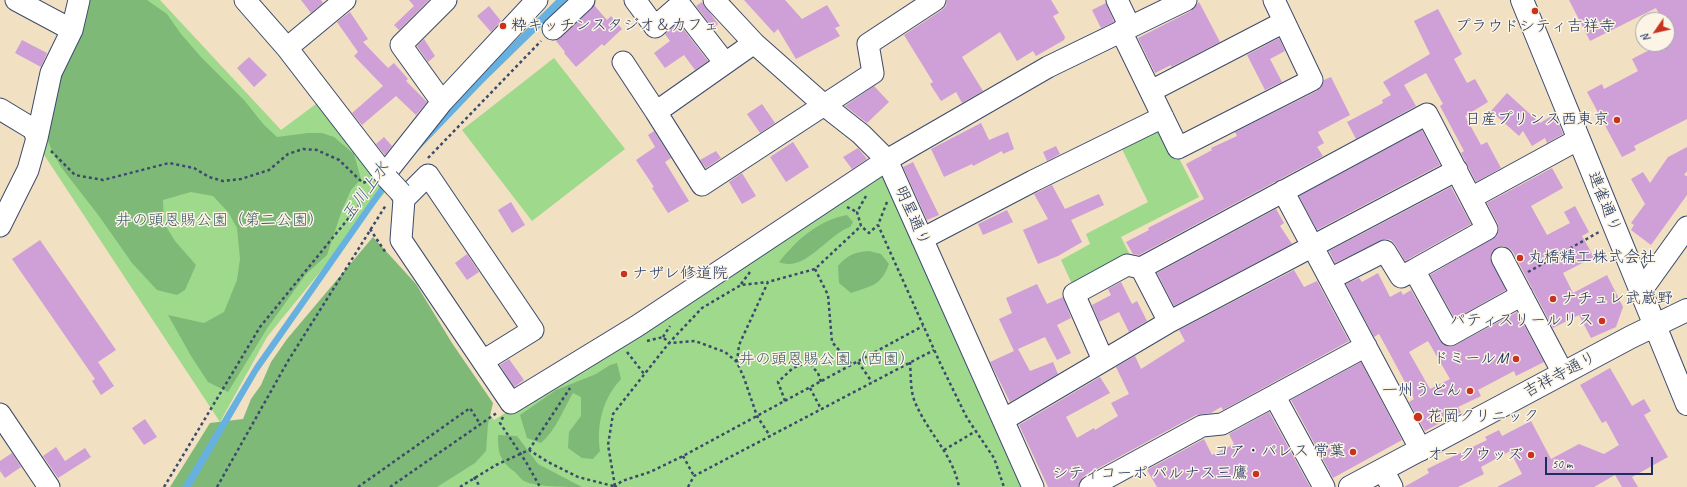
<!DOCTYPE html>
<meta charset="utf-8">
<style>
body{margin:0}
#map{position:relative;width:1687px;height:487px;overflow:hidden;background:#f1e0c1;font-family:Caveat,sans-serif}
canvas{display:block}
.north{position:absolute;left:1635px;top:12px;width:40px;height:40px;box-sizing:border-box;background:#fcf5e5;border:1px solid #a2a6af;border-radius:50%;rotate:236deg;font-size:11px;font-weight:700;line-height:16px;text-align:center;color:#1b2f5e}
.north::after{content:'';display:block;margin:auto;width:14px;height:18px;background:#c8321e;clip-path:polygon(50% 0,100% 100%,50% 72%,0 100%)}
.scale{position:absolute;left:1545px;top:457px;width:108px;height:18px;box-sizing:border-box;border:2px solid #1b2f5e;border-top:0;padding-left:5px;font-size:12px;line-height:14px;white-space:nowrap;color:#1b2f5e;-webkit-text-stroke:3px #fcf5e5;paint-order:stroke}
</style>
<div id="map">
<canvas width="1687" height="487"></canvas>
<div class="north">N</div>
<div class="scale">50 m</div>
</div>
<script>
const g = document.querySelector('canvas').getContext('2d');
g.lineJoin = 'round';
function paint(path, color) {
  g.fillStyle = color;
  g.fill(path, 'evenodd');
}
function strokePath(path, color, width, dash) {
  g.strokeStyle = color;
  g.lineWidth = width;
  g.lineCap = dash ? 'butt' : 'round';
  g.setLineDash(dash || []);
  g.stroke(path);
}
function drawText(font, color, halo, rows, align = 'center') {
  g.font = font + ' Caveat,"Klee One",sans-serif';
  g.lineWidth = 3;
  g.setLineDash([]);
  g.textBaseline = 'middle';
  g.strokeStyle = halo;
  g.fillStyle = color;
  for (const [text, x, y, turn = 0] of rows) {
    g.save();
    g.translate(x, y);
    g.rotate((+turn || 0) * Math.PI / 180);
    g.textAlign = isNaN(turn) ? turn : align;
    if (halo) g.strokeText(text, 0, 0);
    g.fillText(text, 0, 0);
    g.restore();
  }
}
paint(new Path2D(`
 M78 0H160L281 130 320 101 390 186 267 337 220 422 27 129Z
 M554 58 625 149 532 221 462 130Z
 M1154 129H1164L1199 197 1121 237 1131 257 1072 284 1061 260 1090 244 1086 234 1148 202 1121 147Z
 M883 174 1025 487H230L381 262 494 420Z`), '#9ed98c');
paint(new Path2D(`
 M88 0H147L167 14 181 34 201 57 244 100 264 125 277 137 308 133H322L334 137 354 154 361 179 351 190 342 210 327 255 306 274 268 327 228 392 208 382 191 356 168 315 204 323 224 312 237 280 240 259 237 228 228 212 213 196 191 192 163 200 164 223 175 241 196 265 185 290 177 295 157 290 132 263 99 216 61 167 52 151 38 114Z
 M847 215 853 222 850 227C827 235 805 273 779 262 798 239 817 221 847 215Z
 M373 237 416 284 452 343 493 403 488 424 486 451 475 463 437 487H170L210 423 243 419 251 399 261 385 271 362 287 339Z
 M869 251 881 254 889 264C881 286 871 286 851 293L839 283 838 266C847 255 855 252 869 251Z
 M617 363 621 379C603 398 596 425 600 451L593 459 582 458 568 448 569 432 581 416V397L573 393C563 410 556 430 541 443L527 438 520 415 556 390 596 374 610 365Z
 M498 435 517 436 538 464 582 487C569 487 535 487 524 481 521 479 518 475 515 472 500 461 498 454 498 435Z`), '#7eb978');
paint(new Path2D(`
 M556 0H568L483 83 417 152 386 189 258 372 191 487H182L255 365 382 184 441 114Z`), '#66b1df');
paint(new Path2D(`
 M301 0H321L323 3 311 13Z
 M409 0H429L399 30 394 25 414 6Z
 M744 0H785L802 19 827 5 840 26 835 28 840 36 796 59 778 29 774 33Z
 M947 0H1051L1059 13 1053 16 1065 37 1064 40 1036 56 1033 51 1017 61 1000 32 962 57 983 91 962 103 956 92 941 101 930 84 933 82 904 35 942 10 946 6Z
 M1569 0H1687V119L1634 146 1636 150 1622 157 1587 92 1602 84 1604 89 1638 71 1632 59 1661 44H1667V20H1662L1656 8 1590 41Z
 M702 2 718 24 713 28 696 6Z
 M1199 2 1220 42 1171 67V65L1155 73 1138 38 1191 11Z
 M1106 3 1114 22 1101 28 1092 10Z
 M594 5 607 20 611 16 622 29 604 46 602 44 576 67 564 53 565 52 556 41Z
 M489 6 501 21 491 32 477 16Z
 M1438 9 1462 54 1454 59 1467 83 1475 79 1488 102 1465 116 1481 145 1487 142 1501 168 1476 182 1461 153 1464 151 1440 106 1443 104 1426 73 1404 85 1416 106 1356 139 1347 122 1383 103 1382 100 1391 95 1383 82 1430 54 1414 21Z
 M350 12 368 39 363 42 388 68 394 63 408 79 406 81 427 102 416 115 396 96 362 125 352 113 383 86 354 56 358 52 337 22Z
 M678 22 708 61 695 70 684 55 665 68 654 53 670 41 665 34Z
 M1279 38 1285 51 1270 59 1282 82 1265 90 1247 55Z
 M424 39 435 56 428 62 417 46Z
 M22 40 47 53 41 67 15 53Z
 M249 57 267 75 254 87 237 68Z
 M1331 77 1350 115 1318 132 1324 143 1317 147 1323 156 1139 255 1133 254 1126 242 1149 230 1148 228 1204 199 1186 164 1212 150 1211 148 1237 136 1235 132 1317 91 1322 86 1324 80Z
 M874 86 889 102 867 123 845 106Z
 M1507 93 1540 123 1555 114 1563 134 1547 143 1545 138 1532 146 1523 131 1519 136 1491 111Z
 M762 104 775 123 760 133 747 114Z
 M981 123 989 140 1008 132 1014 149 1003 154 1002 151 973 166 972 164 944 177 931 149Z
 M1422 130 1440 165 1317 230 1299 196Z
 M654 131 671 158 665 162 689 201 668 213 652 188 654 187 636 160 655 147 648 135Z
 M384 137 392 146 385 155 376 144Z
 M793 142 809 167 786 182 770 157Z
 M1056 146 1060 154 1047 161 1043 152Z
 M1687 147V171L1684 175 1687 176V195L1651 245 1631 230 1634 225 1631 223 1645 204 1631 179 1643 172 1650 183 1668 157Z
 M858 148 867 159 852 169 843 157Z
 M716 151 721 158 706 168 700 160Z
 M913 162 939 215 927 220 903 167Z
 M1552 168 1563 188 1531 206 1547 235 1570 223 1564 212 1575 206 1589 232 1582 236 1594 257 1563 273 1573 293 1607 275 1623 307 1616 327 1591 338 1579 315 1553 328 1513 252 1509 248 1503 246 1497 247 1492 251 1490 258 1506 290 1455 319 1430 275 1497 236 1499 230 1498 224 1487 203Z
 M742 173 756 196 742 204 729 182Z
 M1052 185 1065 209 1099 194 1104 205 1071 220 1082 242 1058 256 1038 264 1023 230 1048 219 1034 194Z
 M1451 187 1471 224 1405 261 1395 244 1391 240 1385 239 1335 263 1329 251Z
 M511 202 525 225 512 233 498 210Z
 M1276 209 1284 223 1280 226 1292 244 1174 306 1157 273Z
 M1007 210 1013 222 983 235 978 224Z
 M40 240 116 350 98 362 114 386 101 395 92 381 95 379 12 259Z
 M467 254 479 272 467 280 455 263Z
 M1294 270 1304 287 1317 281 1349 341 1223 410 1221 407 1211 413 1196 415 1084 476 1080 481 1078 487H1048L1019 425 1100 377 1110 393 1066 417 1077 438 1094 428 1095 430 1118 416 1111 403 1129 394 1116 367 1135 356 1141 369 1185 341 1179 330Z
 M1378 273 1390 297 1401 291 1403 295 1411 290 1440 341 1444 345 1450 347 1456 345 1517 312 1544 362 1516 376 1514 371 1478 390 1481 396 1458 407 1461 412 1425 431 1409 402 1414 399 1390 354 1379 334 1374 337 1346 284 1359 278 1362 282ZM1428 341 1450 379 1430 389 1409 352Z
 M1121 282 1132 304 1137 301 1147 321 1129 332 1119 312 1099 322 1092 305 1111 295 1108 289Z
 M1037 284 1047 304 1063 297 1071 318 1057 325 1071 353 1057 360 1045 337 1018 349 1030 371 1053 362 1058 374 1010 402 990 362 1014 351 999 319 1012 313 1006 298Z
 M509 359 524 380 514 387 500 365Z
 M1361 362 1402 440 1333 478 1291 400Z
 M1610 368 1632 406 1644 399 1651 411 1644 415 1668 457 1632 477 1638 487H1622L1615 475 1594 487H1497L1522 474 1510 451 1481 467 1484 474 1458 487H1404L1429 473 1427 469 1487 440 1485 437 1499 430 1502 436 1531 421 1551 459 1579 444 1604 454 1619 445 1606 421 1602 423 1580 385Z
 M1269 412 1310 487H1157L1147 470 1204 439 1212 455 1234 444 1229 434Z
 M145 419 157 437 144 445 132 428Z
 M56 447 65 461 85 448 91 457 58 478 43 456Z
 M12 453 21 467 5 478 0 471V461Z`), '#cf9fd8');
const minor = new Path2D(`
 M16 0 72 30
 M245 0 287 48 388 179
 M635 0 655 27 680 5 725 63
 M714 0 754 43 824 105 861 134 887 160 1033 487
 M1117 0 1130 27
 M553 29 584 0
 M1121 31 1178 148 1312 80 1274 0
 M754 43 656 112 702 185 873 73 868 44 935 0
 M287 48 345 0
 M623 62 656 112
 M1151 91 1284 22
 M442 102 401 45 446 0
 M0 109 33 129 37 138
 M385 174 442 102 537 0
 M1283 191 1421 450
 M401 193 404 199 401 240 511 403 637 326 887 160 1048 67 1186 0
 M1471 198 1579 139
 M404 199 428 175 533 330 483 361
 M0 226 28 170 37 138 51 73 72 30 79 0
 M922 239 1033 181 1163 117
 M1502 258 1563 373
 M1141 268 1169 322
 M1330 279 1385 251 1401 277 1414 270
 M1641 291 1687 227
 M1103 360 1074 294 1127 265 1141 268 1427 114 1487 229 1414 270 1450 335 1522 295
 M1275 397 1324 487
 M0 414 49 487
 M1003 420 1169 322 1457 170
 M1383 470 1392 487
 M1090 487 1202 426 1222 424 1366 346`);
const major = new Path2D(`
 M1522 0 1687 404
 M1350 487 1631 337 1687 310`);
strokePath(minor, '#3b4a6d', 23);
strokePath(major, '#3b4a6d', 24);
strokePath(new Path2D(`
 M51 151 75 175 103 180 169 163 194 168 209 177 223 181 241 179 269 170 288 154 303 149 317 150 339 160 363 183 368 181
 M428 158 541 41
 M866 196 857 212 861 226 869 233 878 225
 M887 202 878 225 941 365 967 418 994 458 1004 487
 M847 207 857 212
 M370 229 386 253
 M815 269 828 295 832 342 852 365
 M1528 272 1599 232
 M741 284 750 272
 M663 337 670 326
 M647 341 663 337 669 343 702 308 741 285 768 282
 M627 352 645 375
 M737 362 739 345 768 282 815 269 861 226
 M858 362 872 382
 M910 362C911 374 910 391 915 402 927 432 953 454 959 487
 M810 388 821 409
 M785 401 778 382 793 368 808 362 818 373 821 382
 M503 417 500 423 526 462 540 487
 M529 450 570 388
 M944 450 976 431
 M683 456 694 476
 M474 477 480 487
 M615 486 608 445 613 414 669 343 695 341 725 352 737 362 744 378 757 416 770 436
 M164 487 260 327 374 187
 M217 487 288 361 386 205
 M358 487 470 408 480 424
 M390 487 498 412
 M460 487 496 465 529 450 548 462 578 477 617 487
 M614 487 622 481 650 472 683 456 923 326
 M688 487 694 476 934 350`), '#3b4a6d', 2.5, [3, 3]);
strokePath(minor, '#fff', 21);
strokePath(major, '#fff', 22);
const minorBridge = new Path2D(`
 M388 179 401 193`);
strokePath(minorBridge, '#3b4a6d', 23, []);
strokePath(minorBridge, '#fff', 21);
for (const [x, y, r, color] of [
 [1535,11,4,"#c8321e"],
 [503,26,4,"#c8321e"],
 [1617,120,4,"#c8321e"],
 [1520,258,4,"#c8321e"],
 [624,274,4,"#c8321e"],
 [1553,299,4,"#c8321e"],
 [1602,321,4,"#c8321e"],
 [1516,359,4,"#c8321e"],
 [1470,391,4,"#c8321e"],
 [1418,417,5,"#c8321e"],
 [1353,452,4,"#c8321e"],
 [1531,455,4,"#c8321e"],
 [1256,474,4,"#c8321e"]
]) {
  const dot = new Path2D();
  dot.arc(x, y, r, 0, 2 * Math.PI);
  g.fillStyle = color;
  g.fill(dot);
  strokePath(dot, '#fcf5e5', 1.5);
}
drawText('16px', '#1b2f5e', '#fcf5e5', [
 ["粋キッチンスタジオ＆カフェ",511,26,"left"],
 ["プラウドシティ吉祥寺",1535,27,"center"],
 ["日産プリンス西東京",1609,120],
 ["丸橋精工株式会社",1528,258,"left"],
 ["ナザレ修道院",632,274,"left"],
 ["ナチュレ武蔵野",1561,299,"left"],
 ["パティスリールリス",1594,321],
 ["ドミールM",1508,359],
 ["一州うどん",1462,391],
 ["花岡クリニック",1427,417,"left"],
 ["コア・パレス 常葉",1345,452],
 ["オークウッズ",1523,455],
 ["シティコーポ パルナス三鷹",1248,474]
], 'right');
drawText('16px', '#1b2f5e', '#fcf5e5', [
 ["連雀通り",1604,202,68],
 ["明星通り",912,216,66],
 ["吉祥寺通り",1560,375,-28]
]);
drawText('16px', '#3c5a6a', '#fcf5e5', [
 ["井の頭恩賜公園（第二公園）",220,221],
 ["井の頭恩賜公園（西園）",827,360]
]);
drawText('italic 17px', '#325685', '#fcf5e5', [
 ["玉川上水",366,192,-54]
]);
</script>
